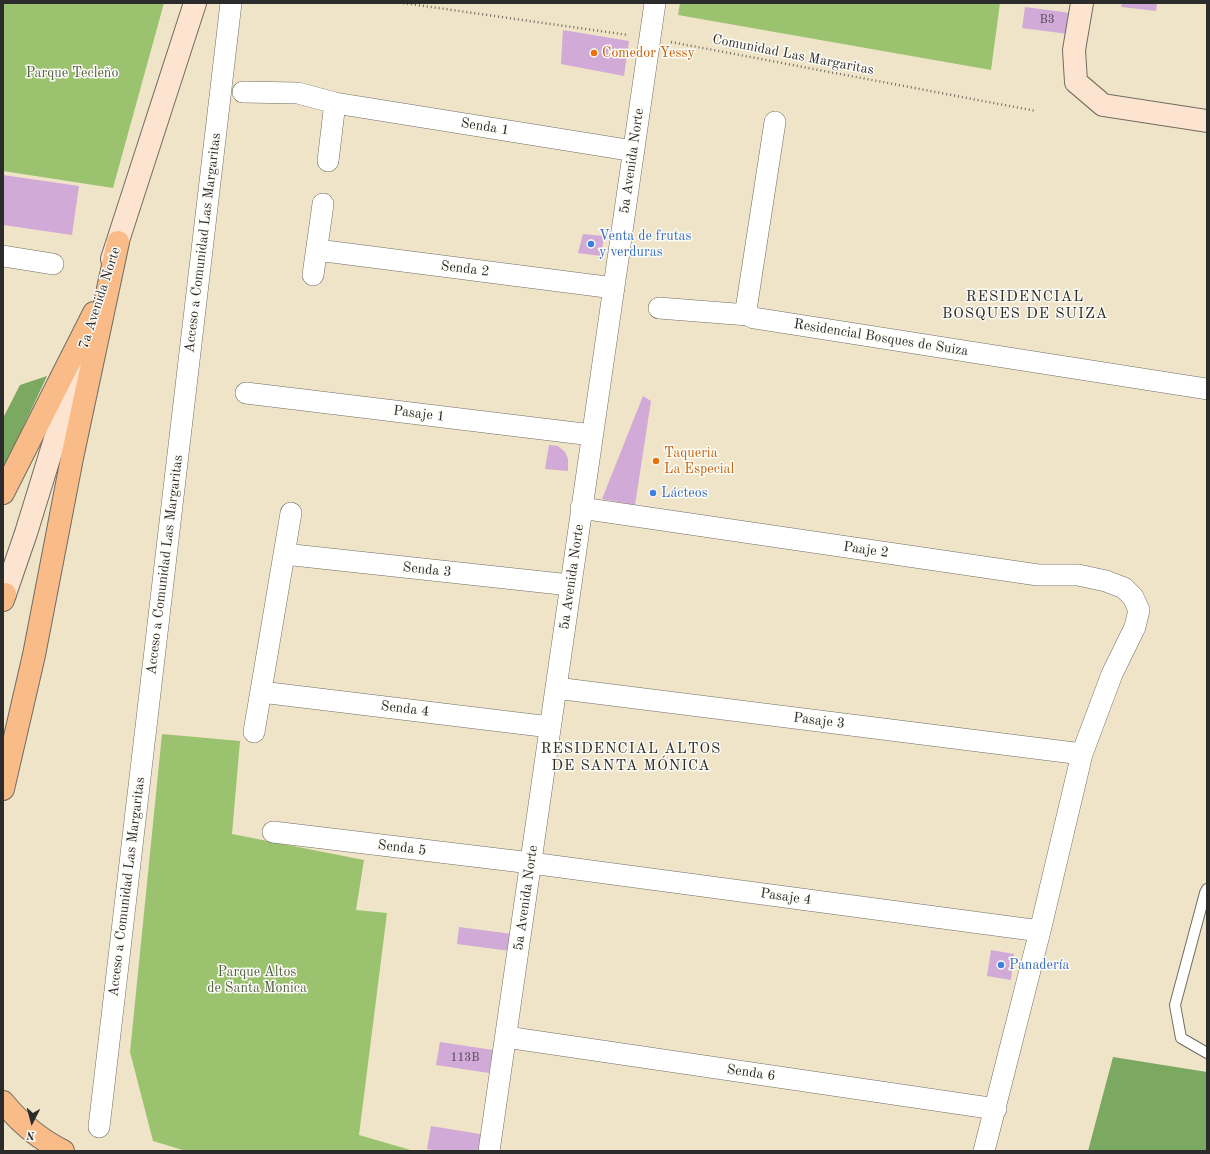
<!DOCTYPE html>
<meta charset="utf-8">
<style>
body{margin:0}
#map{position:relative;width:1210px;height:1154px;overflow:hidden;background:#efe4c8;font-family:"Old Standard TT",serif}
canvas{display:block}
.frame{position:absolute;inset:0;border:4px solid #2b2b2b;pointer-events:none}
.north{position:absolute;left:12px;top:1102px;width:40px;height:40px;-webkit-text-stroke:3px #fdfcf7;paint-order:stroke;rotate:186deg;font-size:11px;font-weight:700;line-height:16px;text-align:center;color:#2b2b2b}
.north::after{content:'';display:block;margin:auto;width:14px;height:18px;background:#2b2b2b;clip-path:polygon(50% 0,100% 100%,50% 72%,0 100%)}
</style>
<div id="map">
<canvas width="1210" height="1154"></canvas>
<div class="frame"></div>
<div class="north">N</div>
</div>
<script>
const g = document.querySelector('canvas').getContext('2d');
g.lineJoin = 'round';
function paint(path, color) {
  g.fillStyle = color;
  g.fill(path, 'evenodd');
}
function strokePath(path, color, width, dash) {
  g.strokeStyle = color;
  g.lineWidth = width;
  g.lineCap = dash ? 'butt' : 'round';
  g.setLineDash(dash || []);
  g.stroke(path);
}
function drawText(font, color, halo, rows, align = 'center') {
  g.font = font + ' "Old Standard TT",serif';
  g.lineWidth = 3;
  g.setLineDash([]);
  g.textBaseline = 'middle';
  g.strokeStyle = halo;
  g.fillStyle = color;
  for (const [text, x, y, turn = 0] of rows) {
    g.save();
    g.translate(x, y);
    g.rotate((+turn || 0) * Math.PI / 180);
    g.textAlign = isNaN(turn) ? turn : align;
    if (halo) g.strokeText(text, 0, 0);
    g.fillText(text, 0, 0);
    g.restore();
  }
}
paint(new Path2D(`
 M3 3H164L113 188 3 171Z
 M680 3H1000L991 70 678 15Z
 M162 734 240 741 232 834 364 860 356 910 387 913 359 1135 414 1151H186L153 1141 130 1052Z`), '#9bc36f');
paint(new Path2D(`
 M47 376 3 470V418L20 385Z
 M1113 1057 1207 1072V1151H1088Z`), '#7ca962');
paint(new Path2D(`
 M1122 3H1157L1156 11 1121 7Z
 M1025 7 1071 13 1068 34 1022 28Z
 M563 30 629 41 624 76 561 64Z
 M3 175 79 186 72 235 3 225Z
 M583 234 604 236 601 256 578 253Z
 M643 396 651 401 635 505 602 499Z
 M549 445 558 446 565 452 568 459V471L545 469Z
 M459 927 512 934 510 951 457 944Z
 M991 950 1014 954 1011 980 987 976Z
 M440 1042 493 1050 489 1073 436 1065Z
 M431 1126 486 1135 483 1151H438L427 1149Z`), '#d1aad7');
const lane = new Path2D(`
 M1207 889 1205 893 1175 1005 1181 1038 1207 1053`);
const street = new Path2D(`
 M243 92 298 93 335 103 634 151
 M328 161 335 103
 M317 250 614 288
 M3 256 53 264
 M313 275 323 204
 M659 308 748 315 754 318 1207 389
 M748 315 746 310 775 122
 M246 393 592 435
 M581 508 1038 575H1078L1106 581 1124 588 1133 597 1139 610 1135 627 1112 674 1082 754 1040 931 984 1151
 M284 554 570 585
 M556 688 1082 754
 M261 692 550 727
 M254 732 291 513
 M273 832 531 863 1040 931
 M506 1037 996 1109
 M99 1127 231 3
 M489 1151 655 3`);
const secondary = new Path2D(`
 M1082 3 1074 50 1076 82 1103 105 1207 121
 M112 259 195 3
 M5 594 26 533 84 345`);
const highway = new Path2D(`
 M3 493 94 313
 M3 600 5 594
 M3 789 34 655 72 458 118 242
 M3 1102C20 1123 39 1139 63 1151`);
strokePath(lane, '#706c62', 12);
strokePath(street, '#706c62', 22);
strokePath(secondary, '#706c62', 24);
strokePath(highway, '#706c62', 24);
strokePath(new Path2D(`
 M403 3 628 35
 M671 42 1036 111`), '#706c62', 2.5, [1, 3]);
strokePath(lane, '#fff', 10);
strokePath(street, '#fff', 21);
strokePath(secondary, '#fde4d0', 22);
strokePath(highway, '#f9bc89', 22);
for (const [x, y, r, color] of [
 [594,53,4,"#e8710a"],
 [591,244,4,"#3f7fe0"],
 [656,461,4,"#e8710a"],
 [653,493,4,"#3f7fe0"],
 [1001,965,4,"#3f7fe0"]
]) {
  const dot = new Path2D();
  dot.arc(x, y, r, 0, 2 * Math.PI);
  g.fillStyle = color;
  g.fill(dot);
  strokePath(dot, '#fdfcf7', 1.5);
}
drawText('12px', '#544b56', null, [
 ["B3",1047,20],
 ["113B",465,1058]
]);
drawText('14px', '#c56008', '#fdfcf7', [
 ["Comedor Yessy",602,53],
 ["Taqueria",664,453],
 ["La Especial",664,469]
], 'left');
drawText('14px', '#2b2b2b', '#fdfcf7', [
 ["Comunidad Las Margaritas",793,55,11],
 ["Senda 1",485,127,9],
 ["5a Avenida Norte",632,161,-82],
 ["Acceso a Comunidad Las Margaritas",203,243,-83],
 ["Senda 2",465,269,7],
 ["7a Avenida Norte",100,298,-72],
 ["Residencial Bosques de Suiza",881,338,9],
 ["Pasaje 1",419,414,7],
 ["Paaje 2",866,550,8],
 ["Acceso a Comunidad Las Margaritas",165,565,-83],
 ["Senda 3",427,570,6],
 ["5a Avenida Norte",572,577,-82],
 ["Senda 4",405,709,7],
 ["Pasaje 3",819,721,7],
 ["Senda 5",402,848,7],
 ["Acceso a Comunidad Las Margaritas",127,887,-83],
 ["Pasaje 4",786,897,8],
 ["5a Avenida Norte",526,898,-82],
 ["Senda 6",751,1073,8]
]);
drawText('14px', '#526043', '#fdfcf7', [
 ["Parque Tecleño",72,73],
 ["Parque Altos",257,972],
 ["de Santa Monica",257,988]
]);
drawText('14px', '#366cbe', '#fdfcf7', [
 ["Venta de frutas",599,236],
 ["y verduras",599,252],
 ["Lácteos",661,493],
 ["Panadería",1009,965]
], 'left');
g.letterSpacing = '1px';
drawText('15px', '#2b2b2b', '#fdfcf7', [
 ["RESIDENCIAL",1025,297],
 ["BOSQUES DE SUIZA",1025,314],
 ["RESIDENCIAL ALTOS",631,749],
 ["DE SANTA MÓNICA",631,766]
]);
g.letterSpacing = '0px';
</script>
